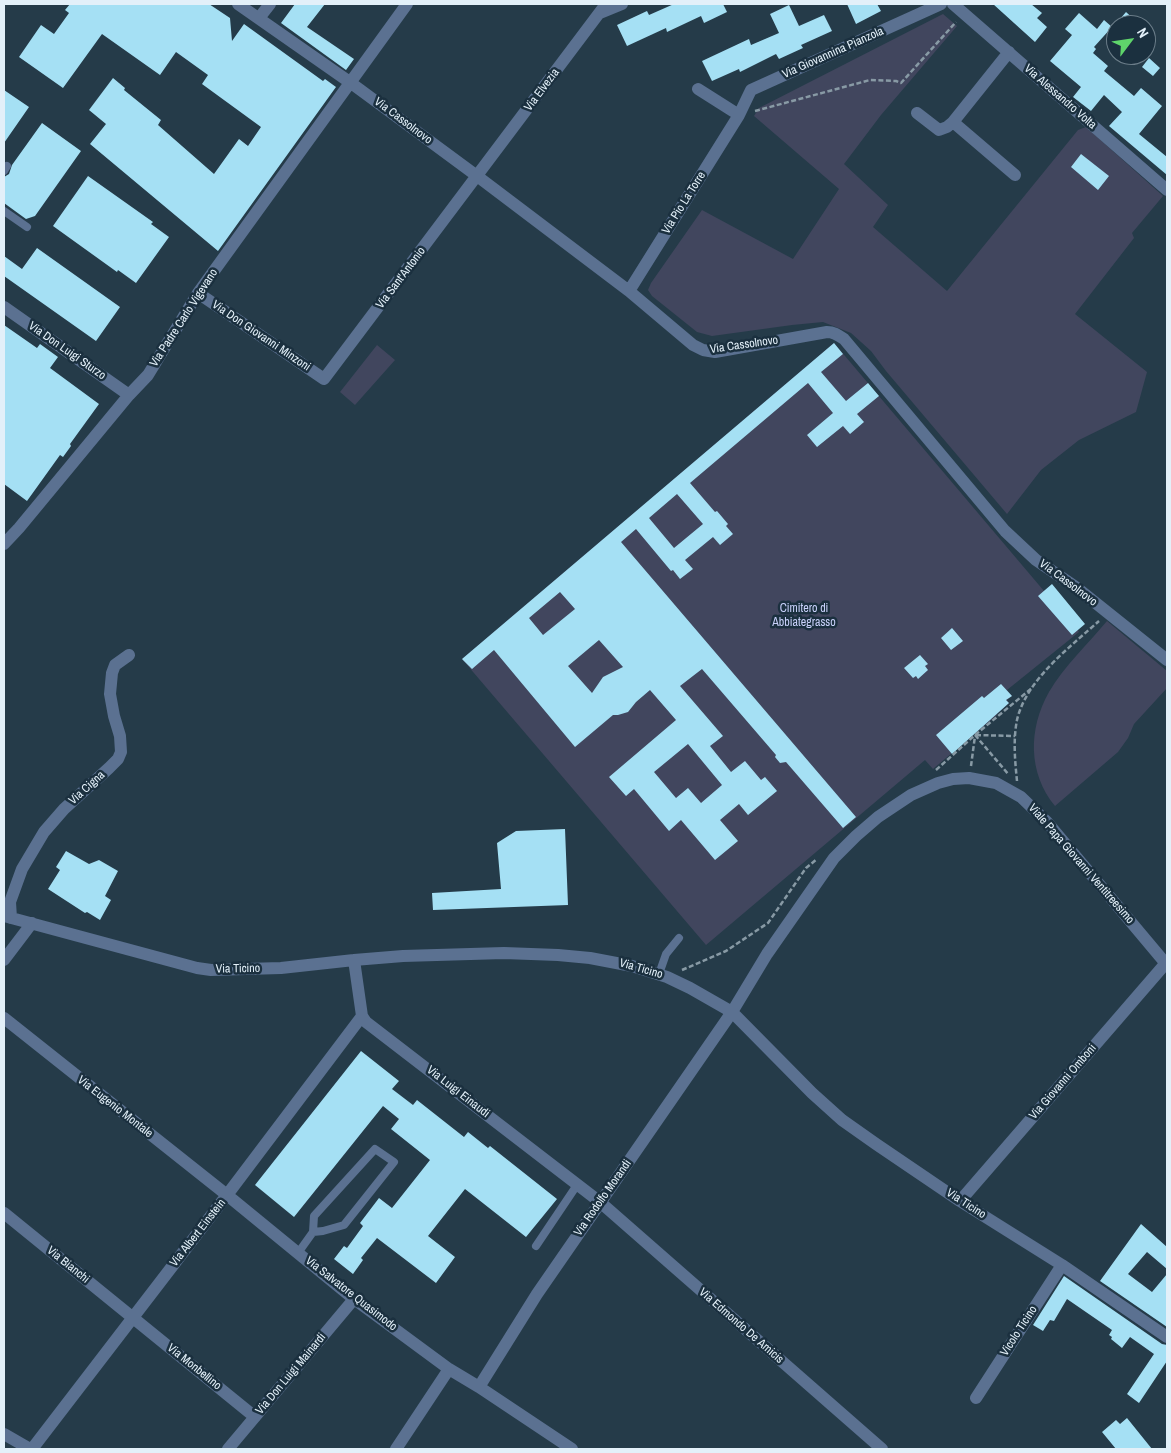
<!DOCTYPE html>
<style>
body{margin:0}
#map{position:relative;width:1171px;height:1453px;overflow:hidden;background:#253b49;font-family:"Archivo Narrow",sans-serif}
canvas{display:block}
.frame{position:absolute;inset:0;border:5px solid #e3f0f9;pointer-events:none}
.north{position:absolute;left:1106px;top:15px;width:50px;height:50px;box-sizing:border-box;background:#1b303f;border:1px solid #6b7d89;border-radius:50%;rotate:59deg;font-size:14px;font-weight:700;line-height:20px;text-align:center;color:#e3f0f9}
.north::after{content:'';display:block;margin:auto;width:18px;height:22px;background:#5fd56b;clip-path:polygon(50% 0,100% 100%,50% 72%,0 100%)}
</style>
<div id="map">
<canvas width="1171" height="1453"></canvas>
<div class="frame"></div>
<div class="north">N</div>
</div>
<script>
const g = document.querySelector('canvas').getContext('2d');
g.lineJoin = 'round';
function paint(path, color) {
  g.fillStyle = color;
  g.fill(path, 'evenodd');
}
function strokePath(path, color, width, dash) {
  g.strokeStyle = color;
  g.lineWidth = width;
  g.lineCap = dash ? 'butt' : 'round';
  g.setLineDash(dash || []);
  g.stroke(path);
}
function drawText(font, color, halo, rows, align = 'center') {
  g.font = font + ' "Archivo Narrow",sans-serif';
  g.lineWidth = 5;
  g.setLineDash([]);
  g.textBaseline = 'middle';
  g.strokeStyle = halo;
  g.fillStyle = color;
  for (const [text, x, y, turn = 0] of rows) {
    g.save();
    g.translate(x, y);
    g.rotate((+turn || 0) * Math.PI / 180);
    g.textAlign = isNaN(turn) ? turn : align;
    if (halo) g.strokeText(text, 0, 0);
    g.fillText(text, 0, 0);
    g.restore();
  }
}
paint(new Path2D(`
 M943 14 957 26 881 115 844 164 888 205 873 227 947 291 1078 130 1086 127 1163 196 1132 233 1134 238 1075 314 1147 372 1136 412 1079 440 1041 470 1007 514 886 371 871 351 851 333 823 322 792 325 712 336 697 332 652 296 648 290 651 283 702 210 793 259 839 189 754 116 759 108Z
 M834 343 1044 591 1051 585 1079 632 1007 690 1012 696 1007 700 1009 703 997 714V715L933 769 925 760 706 945 462 659Z
 M377 345 395 360 355 405 340 392Z
 M1107 621 1167 671V688L1134 724 1128 738 1118 752 1055 806C1028 773 1028 729 1049 692 1064 666 1088 644 1107 621Z`), '#41465e');
paint(new Path2D(`
 M70 4H209L230 18 232 41 244 24 323 81 325 79 336 87 218 251 90 144 106 124 89 110 113 78 125 88 124 90 161 120 158 125 214 174 239 139 248 146 261 127 202 84 208 75 176 52 160 75 102 34 63 88 19 57 41 25 54 34 69 13 65 10Z
 M295 4H325L307 27 354 59 346 70 281 23Z
 M674 4H723L727 12 704 23 701 16 667 32 666 28 627 46 617 25 647 11 649 15Z
 M847 4H877L881 11 856 24Z
 M993 4H1031L1042 13 1037 18 1047 27 1035 42Z
 M789 5 799 26 824 15 832 31 801 45 803 48 779 59 776 54 740 72 739 69 712 81 702 61 749 39 751 45 779 33 770 14Z
 M1126 12 1140 25H1115Z
 M1079 13 1097 29 1104 20 1112 27 1094 47 1096 49 1093 53 1108 66 1104 71 1134 96 1141 88 1162 106 1139 134 1167 157V175L1109 126 1122 112 1104 95 1091 111 1073 97 1081 87 1050 61 1072 35 1065 29Z
 M1149 58 1160 68 1153 76 1142 67Z
 M4 90 29 107 4 143Z
 M42 123 81 151 35 216 26 219 4 203V177L9 174 12 165Z
 M1081 154 1109 176 1098 190 1071 167Z
 M88 176 153 222 151 224 169 237 136 283 118 270 117 272 53 226Z
 M37 248 120 307 96 341 4 276V256L22 269Z
 M4 325 37 348 40 344 58 357 50 368 99 404 70 444 71 446 63 457 60 455 27 501 4 484Z
 M834 343 843 354 821 372 846 401 868 383 879 396 857 414 864 422 850 434 843 426 817 447 807 435 833 413 808 383 690 483 715 512 717 511 728 524 726 526 733 534 720 545 713 537 685 560 693 569 680 579 673 570 671 571 636 529 621 542 856 817 843 828 786 762 780 763 775 757 776 755 702 669 680 686 723 736 710 746 731 772 745 761 761 780 765 777 777 791 748 815 739 804 720 820 738 841 715 860 681 820 669 831 634 789 626 796 609 777 676 720 650 690 636 702 628 712 618 715H613L575 747 494 650 472 669 462 659ZM677 494 703 524 674 548 649 518ZM560 592 575 609 543 635 529 618ZM599 640 623 667 603 677 592 693 568 666ZM688 744 722 785 701 803 688 788 676 798 654 772Z
 M1052 584 1085 624 1072 635 1038 596Z
 M952 628 963 641 951 650 941 638Z
 M920 655 928 664 925 666 928 670 918 679 916 676 913 678 904 668Z
 M1001 684 1012 696 1006 700 1009 703 952 754 936 735 982 696 984 698Z
 M565 829 568 905 433 910 432 893 501 889 497 843 516 831Z
 M66 851 89 864 99 860 118 871 105 896 111 900 100 920 87 912 85 913 48 889 60 870 56 867Z
 M361 1051 399 1081 392 1089 413 1105 417 1100 464 1137 468 1132 488 1148 490 1146 557 1199 526 1237 465 1189 428 1236 455 1257 436 1283 377 1238 361 1258 363 1260 353 1274 334 1259 344 1246 347 1248 363 1226 360 1223 379 1198 392 1208 430 1160 391 1129 399 1119 383 1106 294 1217 255 1185Z
 M1141 1224 1167 1247V1269L1147 1252 1128 1274 1152 1292 1167 1274V1327L1100 1281Z
 M1064 1276 1162 1344 1167 1345V1361L1139 1403 1127 1394 1154 1354 1130 1337 1122 1348 1111 1339 1112 1337 1109 1335 1112 1330 1067 1299 1054 1321 1050 1320 1043 1331 1033 1325Z
 M1127 1418 1152 1449H1116L1102 1432 1116 1420 1120 1424Z`), '#a5e0f4');
strokePath(new Path2D(`
 M755 111 870 80 896 81 901 83 956 22
 M975 735 1009 775
 M976 735 1015 736
 M971 766 975 736
 M936 770 975 735 1032 688
 M1017 781C1015 761 1013 740 1017 720 1026 680 1070 647 1099 621
 M682 970 726 951 768 923 806 868 817 859`), '#889aa5', 2.5, [5, 2.5]);
strokePath(new Path2D(`
 M4 171 7 166
 M4 211 27 227
 M659 974 666 954 679 938
 M536 1246 577 1185
 M298 1253 313 1232 314 1216 375 1149 394 1162 344 1225 323 1231 313 1232`), '#5b7191', 8);
strokePath(new Path2D(`
 M238 4 351 83 477 176 629 291 693 345 703 350 715 352 827 332C834 332 838 335 844 339L1005 531 1036 560 1077 588 1167 660
 M953 4 1167 190
 M600 13 622 4
 M259 18 270 4
 M698 89 739 115
 M917 113 939 130 947 127 953 122 1009 52
 M953 122 1015 175
 M629 291 739 115 751 90 941 4
 M198 293 324 379 606 4
 M4 307 129 395
 M4 544 19 528 129 395 148 375 198 293 407 4
 M4 916 197 968 211 970 281 968 354 960 403 956 504 953 558 955 590 958 632 966 667 977 690 988 732 1012 812 1093 842 1120 876 1144 960 1201 1062 1265 1167 1337
 M11 918 10 902 22 869 44 832 64 809 109 768 118 759 121 752 120 736 114 716 110 694 112 673 115 665 129 655
 M4 960 32 923
 M354 960 362 1016 366 1022 600 1202 882 1449
 M4 1018 227 1195 354 1299 449 1369 479 1387 572 1449
 M960 1201 1166 963
 M4 1213 255 1417
 M479 1387 537 1294 732 1012 767 954 834 858 856 836 878 817 911 795 938 783 953 779 969 778 996 783 1021 797 1047 822 1167 965
 M976 1398 1062 1265
 M4 1434 30 1449
 M32 1449 227 1195 362 1016
 M228 1449 354 1299
 M396 1449 449 1369`), '#5b7191', 12);
drawText('12px', '#e3f0f9', '#1b303f', [
 ["Via Giovannina Pianzola",833,53,-24],
 ["Via Elvezia",542,90,-53],
 ["Via Alessandro Volta",1060,97,41],
 ["Via Cassolnovo",403,121,37],
 ["Via Pio La Torre",684,203,-58],
 ["Via Sant'Antonio",401,278,-53],
 ["Via Padre Carlo Vigevano",184,318,-57],
 ["Via Don Giovanni Minzoni",261,336,34],
 ["Via Cassolnovo",744,345,-8],
 ["Via Don Luigi Sturzo",67,351,35],
 ["Via Cassolnovo",1068,583,37],
 ["Via Cigna",87,788,-42],
 ["Viale Papa Giovanni Ventitreesimo",1081,864,49],
 ["Via Ticino",238,969,-1],
 ["Via Ticino",641,969,16],
 ["Via Giovanni Omboni",1063,1082,-49],
 ["Via Luigi Einaudi",458,1092,38],
 ["Via Eugenio Montale",115,1107,38],
 ["Via Rodolfo Morandi",603,1198,-55],
 ["Via Ticino",966,1204,33],
 ["Via Albert Einstein",198,1233,-52],
 ["Via Bianchi",68,1265,39],
 ["Via Salvatore Quasimodo",351,1294,38],
 ["Via Edmondo De Amicis",741,1326,41],
 ["Vicolo Ticino",1019,1331,-57],
 ["Via Monbellino",194,1367,39],
 ["Via Don Luigi Mainardi",291,1374,-50]
]);
drawText('12px', '#c9d1fa', '#1b303f', [
 ["Cimitero di",804,609],
 ["Abbiategrasso",804,623]
]);
</script>
